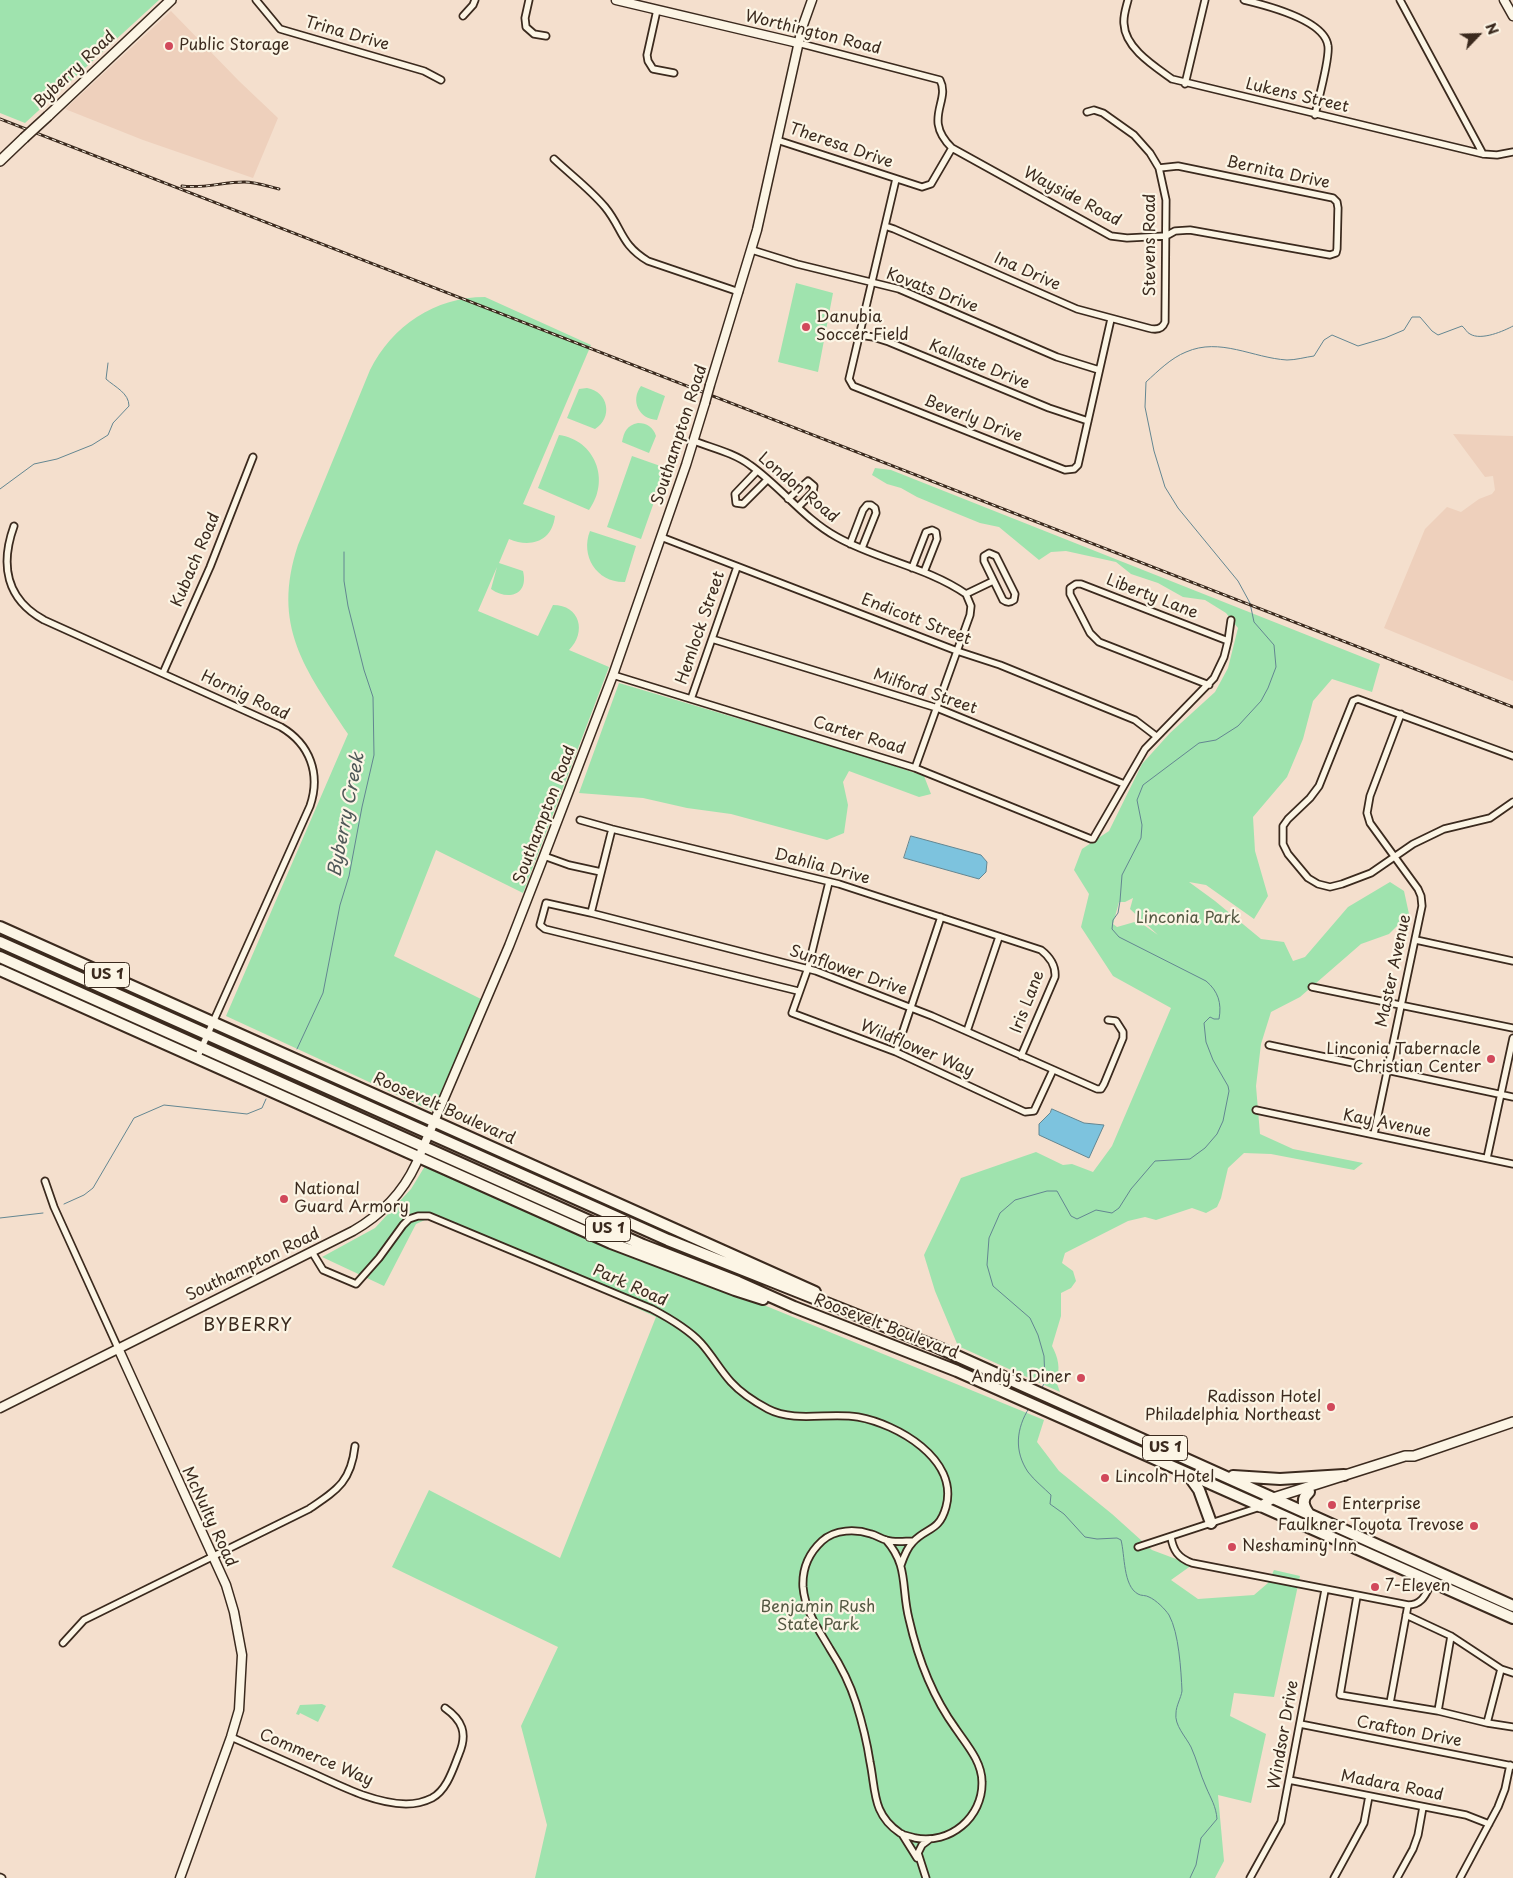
<!DOCTYPE html>
<style>
body{margin:0}
#map{position:relative;width:1513px;height:1878px;overflow:hidden;background:#f4dfcd;font-family:"Playpen Sans",sans-serif}
canvas{display:block}
.north{position:absolute;left:1453px;top:10px;width:50px;height:50px;-webkit-text-stroke:4px #fcf5e5;paint-order:stroke;rotate:66deg;font-size:14px;font-weight:700;line-height:20px;text-align:center;color:#3b2a1e}
.north::after{content:'';display:block;margin:auto;width:18px;height:22px;background:#3b2a1e;clip-path:polygon(50% 0,100% 100%,50% 72%,0 100%)}
</style>
<div id="map">
<canvas width="1513" height="1878"></canvas>
<div class="north">N</div>
</div>
<script>
const g = document.querySelector('canvas').getContext('2d');
g.lineJoin = 'round';
function paint(path, color) {
  g.fillStyle = color;
  g.fill(path, 'evenodd');
}
function strokePath(path, color, width, dash) {
  g.strokeStyle = color;
  g.lineWidth = width;
  g.lineCap = dash ? 'butt' : 'round';
  g.setLineDash(dash || []);
  g.stroke(path);
}
function drawText(font, color, halo, rows, align = 'center') {
  g.font = font + ' "Playpen Sans",sans-serif';
  g.lineWidth = 4.5;
  g.setLineDash([]);
  g.textBaseline = 'middle';
  g.strokeStyle = halo;
  g.fillStyle = color;
  for (const [text, x, y, turn = 0] of rows) {
    g.save();
    g.translate(x, y);
    g.rotate((+turn || 0) * Math.PI / 180);
    g.textAlign = isNaN(turn) ? turn : align;
    if (halo) g.strokeText(text, 0, 0);
    g.fillText(text, 0, 0);
    g.restore();
  }
}
paint(new Path2D(`
 M171 11 239 81 278 118 253 178 143 140 65 109Z
 M1453 434 1513 436V681L1384 628 1425 529 1447 507 1461 512 1479 499 1492 494 1495 490 1493 476 1485 477Z`), '#eed0bc');
paint(new Path2D(`
 M0 0H159L25 123 0 113Z
 M796 283 833 293 818 372 778 362Z
 M485 297 591 345 523 504 555 516C552 542 530 548 509 539L499 563 523 571C529 595 508 601 491 589L497 567 478 611 538 636 553 605C580 605 587 632 569 650L609 667 523 893 436 850 394 956 483 1000 432 1111 226 1016 348 734C305 669 271 626 298 545L370 370C392 326 435 297 485 297Z
 M641 386 665 396 657 420C639 419 630 401 641 386Z
 M587 388C609 392 613 418 595 429L567 418 579 389Z
 M638 423C647 423 653 427 656 436L649 453 622 442C624 432 627 425 638 423Z
 M559 435C595 440 611 480 589 510L538 488Z
 M632 456 666 468 641 539 607 527Z
 M875 468 891 470 1380 664 1372 692 1332 679 1313 701 1303 739 1287 777 1253 817 1255 851 1268 896 1254 919 1206 885 1189 882 1215 901 1261 939 1284 942 1293 961 1305 957 1348 907 1390 882 1404 891 1409 914 1389 934 1361 944 1300 997 1271 1012 1261 1044 1256 1086 1260 1134 1293 1149 1363 1163 1354 1170 1271 1154 1244 1153 1228 1168 1221 1198 1217 1207 1206 1213 1192 1208 1156 1220 1145 1217 1128 1221 1065 1253 1062 1263 1073 1271 1076 1281 1071 1288 1061 1293V1316L1052 1346C1058 1357 1061 1369 1056 1381L1060 1392 958 1346 935 1291 924 1255 961 1178 1036 1152 1063 1165 1072 1164 1093 1172 1112 1146 1171 1008 1113 976 1081 927 1089 894 1074 870 1082 849 1109 831 1142 764 1170 733 1215 692 1228 668 1238 628 1226 613 1205 600 1183 597 1158 583 1131 574 1116 562 1066 551 1051 552 1039 560 999 527 980 523 953 512 917 497 901 488 887 484 872 475ZM1133 898 1130 909 1158 935 1138 921 1117 927 1113 924 1119 902H1125Z
 M590 531 636 546 625 582C597 583 580 556 590 531Z
 M619 683 871 758 924 776 931 794 919 797 849 771 843 782 848 805 844 833 827 840 731 814 687 808 643 798 579 793Z
 M425 1166 1044 1420 1037 1442 1059 1471 1112 1514 1152 1550 1192 1565 1171 1580 1198 1599 1254 1595 1268 1583 1274 1570 1300 1576 1274 1697 1234 1693 1230 1716 1266 1734 1251 1803 1218 1795 1224 1861 1215 1878H535L547 1825 521 1726 558 1647 392 1567 429 1490 560 1558 656 1317 436 1215 416 1224 384 1286 322 1257 375 1228 411 1189Z
 M322 1704 326 1706 318 1722 300 1713 299 1715 296 1714 300 1705Z`), '#9fe3ae');
const water = new Path2D(`
 M911 836 981 855 987 862 986 872 979 879 904 858Z
 M1052 1109 1084 1123 1104 1125 1089 1158 1039 1135V1124L1050 1113Z`);
paint(water, '#7dc3de');
strokePath(water, '#638691', 1);
strokePath(new Path2D(`
 M0 489 34 464 57 459 92 445 108 435 113 423 129 406C129 393 115 387 106 379L108 363
 M297 1049 323 993 340 905 349 876 362 807 374 755 373 697 364 670 348 606 344 581V552
 M64 1204 84 1195 93 1188 134 1118 164 1105 247 1114 262 1108 266 1099
 M0 1218 43 1213
 M1042 1388 1045 1381 1044 1356 1038 1335 1030 1318 993 1286 987 1265 989 1238 1000 1213 1015 1200 1047 1191H1057L1071 1216 1077 1219 1096 1210 1112 1213 1119 1208 1131 1189 1155 1161 1190 1159 1205 1148 1217 1134 1223 1121 1229 1091 1228 1086 1213 1060 1206 1042 1204 1023 1210 1017 1214 1019H1219C1222 1003 1218 991 1206 981L1119 937 1112 929 1113 920 1118 913 1120 901 1122 875 1141 838 1142 825 1137 800 1143 785 1199 743 1216 740 1238 726 1261 701 1268 688 1276 667 1274 645 1254 622 1250 603 1238 581 1178 508 1165 487 1154 451 1145 407 1146 382C1158 371 1171 358 1186 352 1220 337 1253 358 1287 360 1296 360 1306 357 1314 356L1324 340 1332 335 1358 346 1385 338 1404 330 1412 317H1420L1432 331 1438 335 1462 326C1465 328 1467 333 1470 334 1481 341 1504 331 1513 326
 M1029 1408C1016 1429 1014 1451 1028 1472 1034 1480 1044 1488 1051 1495L1050 1504 1064 1514 1085 1537 1097 1539 1117 1538 1121 1540C1125 1555 1123 1586 1138 1594 1141 1596 1146 1595 1149 1597 1156 1600 1165 1609 1169 1615 1179 1633 1181 1670 1182 1691 1181 1698 1176 1706 1176 1713 1174 1725 1186 1737 1191 1747 1197 1760 1200 1774 1206 1787 1211 1799 1216 1806 1217 1819L1201 1838 1196 1865 1190 1878`), '#638691', 1);
const street = new Path2D(`
 M256 0 280 29 424 71 441 80
 M529 0 525 18 526 27 534 34 546 36
 M1128 0C1126 8 1123 16 1124 24 1125 48 1154 66 1172 79L1483 154 1497 155 1513 152
 M1244 0C1265 5 1325 20 1328 46 1330 59 1318 100 1315 115
 M1400 0 1483 154
 M657 10 647 55 648 61 653 69 674 73
 M463 16 473 5 475 0
 M798 43 940 80C951 101 922 119 952 148L1111 236 1127 238 1166 236 1175 231 1190 230 1330 255 1336 253 1337 249 1338 208 1337 202 1333 198 1178 166 1159 168
 M1185 84 1205 0
 M777 140 922 187 931 184 952 148
 M554 159C571 175 590 189 605 207 623 229 620 244 648 261L739 292
 M896 179 849 379 853 386 1065 470 1074 469 1078 465 1111 319
 M885 226 894 229 1077 309 1148 328C1155 330 1162 330 1165 322L1166 200 1159 168 1150 153 1134 135 1103 113 1094 110 1087 112
 M752 250 797 264 899 289 1057 357 1099 370
 M860 335 873 337 889 342 1049 408 1088 421
 M694 441C712 448 734 453 750 465 781 487 804 519 837 537 878 560 927 567 966 594
 M757 471 735 494 736 503 743 504 767 480
 M788 499 808 481 814 486 813 492 798 507
 M14 526C0 565 6 599 44 620L281 727C310 744 321 774 310 806L197 1058
 M661 537 957 651 1000 665 1135 720 1156 736
 M850 544 863 510 867 505H871L875 508 876 513 862 548
 M989 553 996 556 1015 594 1014 600C1010 603 1007 603 1003 600L984 561V556Z
 M912 568 926 532 932 530 936 532 937 539 924 572
 M966 594 993 581
 M712 639 937 708 1124 784
 M163 673 210 567 253 457
 M613 675 915 768 1091 839H1093L1145 749 1214 678 1224 657 1228 641 1231 620
 M1209 685 1099 642 1090 633 1070 594V588L1076 584H1081L1228 641
 M691 699 737 567
 M1513 756 1358 699 1353 701 1319 786 1310 798 1288 819 1283 826V844L1288 854 1308 878 1318 884 1330 887 1342 884 1371 873 1413 844 1444 829 1490 818 1513 802
 M915 768 970 615 971 606 966 594
 M580 820 612 829 839 884 1041 950C1050 957 1056 965 1055 977L1021 1056
 M544 856 569 865 601 872
 M829 882 808 968 792 1013 896 1052 1025 1112 1034 1111 1053 1070
 M591 913 612 829
 M1416 940 1513 961
 M1312 987 1513 1028
 M798 991 545 929 540 925 546 903 591 913 816 971 932 1016 1097 1089H1101L1104 1084 1123 1038V1032L1116 1021 1108 1020
 M967 1031 999 937
 M1269 1045 1513 1097
 M896 1052 941 917
 M1256 1110 1513 1164
 M1374 1134 1422 906 1421 896 1418 889 1370 823 1367 813 1370 796 1401 714
 M1487 1158 1513 1038
 M45 1181 54 1207 118 1348
 M312 1252 323 1270 356 1284 379 1258 403 1225 409 1219 418 1216H429L652 1309C669 1318 688 1329 701 1343 712 1355 720 1370 731 1382 741 1393 755 1402 768 1409 795 1423 829 1412 858 1417 897 1424 959 1459 946 1507 939 1532 927 1527 913 1542 907 1548 904 1556 901 1565
 M1171 1537C1173 1550 1178 1558 1192 1563L1408 1605C1423 1605 1426 1593 1432 1582
 M886 1540C909 1566 901 1588 909 1619 918 1659 932 1696 956 1729 967 1745 982 1762 982 1782 983 1817 950 1845 915 1838 910 1836 904 1836 900 1833 872 1814 876 1791 870 1762 867 1742 862 1722 856 1703 850 1684 841 1666 830 1649 819 1630 805 1611 803 1587 802 1568 809 1553 822 1541 835 1529 856 1529 871 1534 876 1535 881 1539 886 1540 895 1543 905 1541 914 1541
 M1138 1547 1260 1507
 M1357 1596 1340 1695 1438 1711 1487 1723 1513 1727
 M1406 1615 1451 1636 1501 1669 1487 1723
 M63 1643 84 1620 309 1509C337 1490 351 1482 355 1446
 M1501 1669 1513 1673
 M1390 1703 1408 1605
 M1438 1711 1451 1636
 M1300 1724 1513 1766
 M231 1737C258 1749 285 1761 312 1773 341 1786 373 1803 406 1804 414 1804 424 1802 432 1798 447 1790 453 1769 459 1754 468 1733 462 1720 445 1708
 M1289 1780 1466 1815 1489 1824
 M902 1834 917 1858
 M0 1877 2 1878
 M926 1878 918 1853 922 1845 930 1839
 M1250 1878 1281 1822 1325 1590
 M1334 1878 1364 1823 1369 1796
 M1397 1878 1413 1849 1418 1835 1423 1807
 M1460 1878 1498 1807 1505 1789 1510 1765`);
const secondary = new Path2D(`
 M616 0 798 43
 M1504 0 1513 16
 M710 385 757 230 802 28 812 0
 M118 1348 226 1585 234 1612 242 1655 239 1710 231 1737 180 1878
 M0 1408 353 1231C381 1215 403 1192 416 1164L509 946 544 856 613 675 686 465 705 403`);
const primary = new Path2D(`
 M48 116 171 0
 M0 161 24 138
 M1260 1507 1273 1498 1405 1456H1414L1513 1422`);
const highway = new Path2D(`
 M0 927 815 1292
 M0 942 668 1240 937 1347 1513 1606
 M0 957 643 1245 738 1282 794 1307 957 1371 1513 1618
 M0 970 611 1243 735 1290 763 1299
 M1189 1476 1199 1490 1211 1523
 M1233 1476 1280 1479 1344 1475
 M1309 1492C1301 1499 1303 1506 1309 1514`);
strokePath(street, '#3b2a1e', 9);
strokePath(secondary, '#3b2a1e', 11);
strokePath(primary, '#3b2a1e', 12);
strokePath(highway, '#3b2a1e', 14);
strokePath(street, '#fcf5e5', 5.5);
strokePath(secondary, '#fcf5e5', 8);
strokePath(primary, '#fcf5e5', 9);
strokePath(highway, '#fcf5e5', 10);
const rail = new Path2D(`
 M0 119 1513 707
 M182 186C203 189 223 182 244 182 256 182 267 186 279 189`);
strokePath(rail, '#3b2a1e', 3);
strokePath(rail, '#fcf5e5', 1, [4]);
const secondaryBridge = new Path2D(`
 M705 403 710 385`);
const primaryBridge = new Path2D(`
 M24 138 48 116`);
strokePath(secondaryBridge, '#3b2a1e', 11, []);
strokePath(primaryBridge, '#3b2a1e', 12, []);
strokePath(secondaryBridge, '#fcf5e5', 8);
strokePath(primaryBridge, '#fcf5e5', 9);
for (const [x, y, r, color] of [
 [169,46,5,"#d1495b"],
 [806,327,5,"#d1495b"],
 [1491,1059,5,"#d1495b"],
 [284,1199,5,"#d1495b"],
 [1081,1378,5,"#d1495b"],
 [1331,1407,5,"#d1495b"],
 [1105,1478,5,"#d1495b"],
 [1332,1505,5,"#d1495b"],
 [1474,1526,5,"#d1495b"],
 [1232,1547,5,"#d1495b"],
 [1375,1587,5,"#d1495b"]
]) {
  const dot = new Path2D();
  dot.arc(x, y, r, 0, 2 * Math.PI);
  g.fillStyle = color;
  g.fill(dot);
  strokePath(dot, '#fcf5e5', 2);
}
for (const [x, y, w] of [
 [107,975,45],
 [608,1229,45],
 [1165,1448,45]
]) {
  const box = new Path2D();
  box.roundRect(x - w / 2, y - 12.5, w, 25, 4);
  g.fillStyle = '#fcf5e5';
  g.fill(box);
  strokePath(box, '#3b2a1e', 1);
}
drawText('bold 15px', '#3b2a1e', null, [
 ["US 1",107,975],
 ["US 1",608,1229],
 ["US 1",1165,1448]
]);
drawText('16px', '#3b2a1e', '#fcf5e5', [
 ["Worthington Road",813,33,14],
 ["Trina Drive",347,34,16],
 ["Byberry Road",75,70,-43],
 ["Lukens Street",1297,96,13],
 ["Theresa Drive",841,146,19],
 ["Bernita Drive",1278,173,12],
 ["Wayside Road",1072,197,28],
 ["Stevens Road",1151,245,-90],
 ["Ina Drive",1027,272,24],
 ["Kovats Drive",932,291,21],
 ["Kallaste Drive",979,365,22],
 ["Beverly Drive",973,419,21],
 ["Southampton Road",680,435,-72],
 ["London Road",798,488,40],
 ["Kubach Road",196,560,-67],
 ["Liberty Lane",1152,597,21],
 ["Endicott Street",916,620,21],
 ["Hemlock Street",701,628,-71],
 ["Milford Street",925,692,19],
 ["Hornig Road",245,696,25],
 ["Carter Road",859,736,17],
 ["Southampton Road",545,815,-69],
 ["Dahlia Drive",822,867,15],
 ["Sunflower Drive",848,971,19],
 ["Master Avenue",1394,971,-78],
 ["Iris Lane",1028,1002,-69],
 ["Wildflower Way",917,1049,23],
 ["Roosevelt Boulevard",444,1109,24],
 ["Kay Avenue",1387,1124,11],
 ["Southampton Road",253,1265,-26],
 ["Park Road",630,1286,24],
 ["Roosevelt Boulevard",886,1327,21],
 ["McNulty Road",209,1517,65],
 ["Crafton Drive",1409,1732,11],
 ["Windsor Drive",1284,1735,-80],
 ["Commerce Way",316,1758,23],
 ["Madara Road",1392,1786,11]
]);
drawText('16px', '#3b2a1e', '#fcf5e5', [
 ["Public Storage",179,46],
 ["Danubia",816,318],
 ["Soccer Field",816,336],
 ["Linconia Tabernacle",1481,1050,"right"],
 ["Christian Center",1481,1068,"right"],
 ["National",294,1190],
 ["Guard Armory",294,1208],
 ["Andy's Diner",1071,1378,"right"],
 ["Radisson Hotel",1321,1398,"right"],
 ["Philadelphia Northeast",1321,1416,"right"],
 ["Lincoln Hotel",1115,1478],
 ["Enterprise",1342,1505],
 ["Faulkner Toyota Trevose",1464,1526,"right"],
 ["Neshaminy Inn",1242,1547],
 ["7-Eleven",1385,1587]
], 'left');
drawText('16px', '#545842', '#fcf5e5', [
 ["Linconia Park",1188,919],
 ["Benjamin Rush",818,1608],
 ["State Park",818,1626]
]);
drawText('italic 18px', '#4f5858', '#fcf5e5', [
 ["Byberry Creek",347,815,-79]
]);
g.letterSpacing = '1px';
drawText('18px', '#3b2a1e', '#fcf5e5', [
 ["BYBERRY",248,1326]
]);
g.letterSpacing = '0px';
</script>
